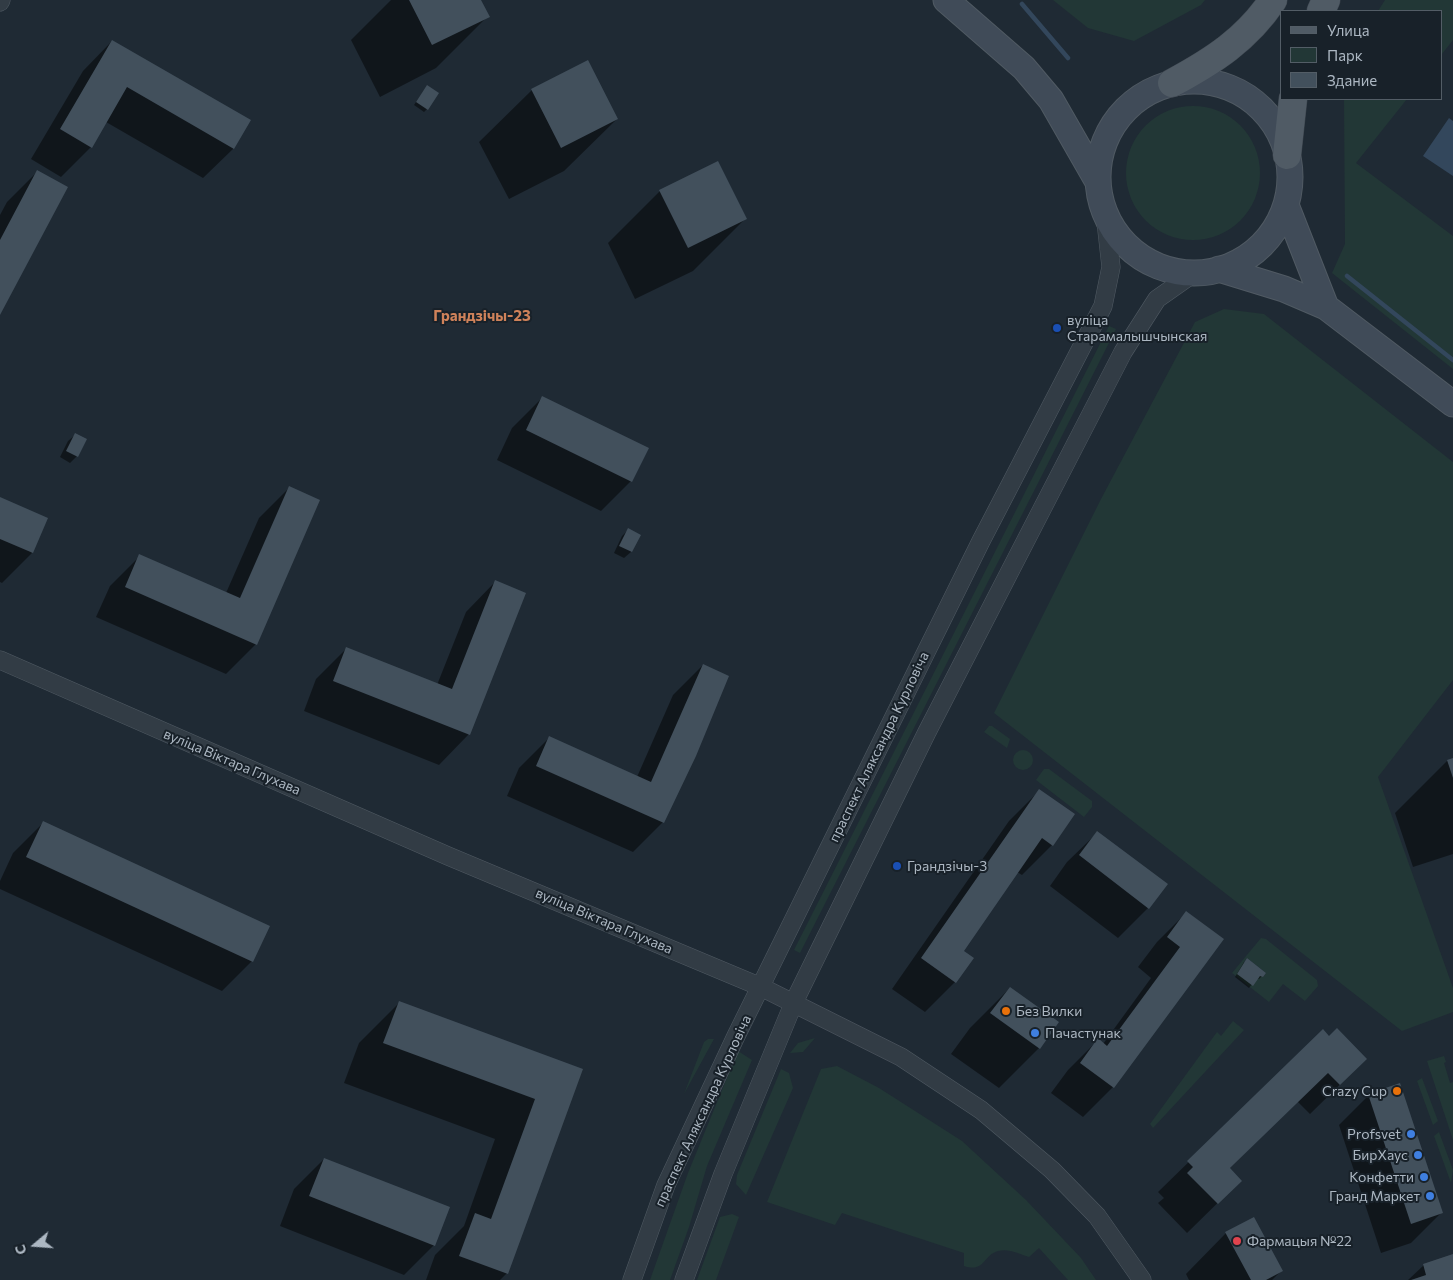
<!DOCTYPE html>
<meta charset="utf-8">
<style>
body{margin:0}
#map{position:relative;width:1453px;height:1280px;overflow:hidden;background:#1f2a34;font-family:Commissioner,sans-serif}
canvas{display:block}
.legend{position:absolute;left:1280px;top:10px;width:162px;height:90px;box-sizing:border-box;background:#182129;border:1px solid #535d66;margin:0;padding:6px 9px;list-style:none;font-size:15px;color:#acb7c2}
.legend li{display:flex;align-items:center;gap:10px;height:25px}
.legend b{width:25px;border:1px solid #535d66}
.north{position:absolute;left:10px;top:1220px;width:50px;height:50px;-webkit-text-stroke:4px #182129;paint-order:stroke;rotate:252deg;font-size:14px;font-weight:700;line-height:20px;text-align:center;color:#acb7c2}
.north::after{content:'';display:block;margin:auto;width:18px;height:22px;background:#acb7c2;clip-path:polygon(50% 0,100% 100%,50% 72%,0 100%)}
</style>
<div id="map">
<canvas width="1453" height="1280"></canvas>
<ul class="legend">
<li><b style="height:6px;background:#505b65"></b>Улица</li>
<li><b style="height:14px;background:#223736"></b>Парк</li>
<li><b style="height:14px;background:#42505c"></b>Здание</li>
</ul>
<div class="north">С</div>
</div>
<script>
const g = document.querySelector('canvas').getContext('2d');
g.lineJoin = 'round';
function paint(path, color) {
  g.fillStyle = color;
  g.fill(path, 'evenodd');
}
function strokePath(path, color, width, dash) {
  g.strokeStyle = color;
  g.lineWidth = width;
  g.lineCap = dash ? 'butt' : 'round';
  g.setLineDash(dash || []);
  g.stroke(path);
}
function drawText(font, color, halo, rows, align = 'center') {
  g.font = font + ' Commissioner,sans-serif';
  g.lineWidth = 4;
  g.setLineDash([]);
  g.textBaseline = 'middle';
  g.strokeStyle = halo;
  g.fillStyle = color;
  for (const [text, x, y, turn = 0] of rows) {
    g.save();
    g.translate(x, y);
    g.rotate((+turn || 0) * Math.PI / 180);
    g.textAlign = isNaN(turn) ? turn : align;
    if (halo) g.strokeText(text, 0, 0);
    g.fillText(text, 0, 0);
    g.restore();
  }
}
paint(new Path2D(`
 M1053 0H1205L1201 5 1134 41 1088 28Z
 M1385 0H1453V40L1442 54V11H1378Z
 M1344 99H1407L1356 163 1453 236V369L1332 273 1345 244Z
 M1126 173a67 67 0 1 1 134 0a67 67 0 1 1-134 0Z
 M1224 309 1264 314 1453 462V680L1378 777 1453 988V1012L1402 1031 994 713 1101 499 1195 322Z
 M1109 326 1116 329 800 953 794 950Z
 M989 726H992L1010 739 1007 748 984 732Z
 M1013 760a10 10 0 1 1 20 0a10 10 0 1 1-20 0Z
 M1044 769H1049L1092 801V807L1084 817 1036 780Z
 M1261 938 1266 939 1317 980 1318 986 1305 1001 1283 984 1269 1002 1232 973ZM1247 958 1266 973 1263 977 1244 962Z
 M1233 1021 1244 1030 1153 1128 1150 1124 1217 1032 1221 1036Z
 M815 1038 803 1052 790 1053 798 1043Z
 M708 1039H714L684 1094 704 1042Z
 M738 1051 752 1060 707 1166 689 1227 670 1280H650L688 1173Z
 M1444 1056 1446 1062 1444 1063 1450 1083 1453 1082V1140L1427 1061Z
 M837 1066 879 1088 962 1141 1026 1200 1081 1258 1096 1280H1068L1039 1248 1029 1257C1019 1254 1009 1248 998 1251 983 1255 985 1273 964 1266V1253L842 1213 835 1225 767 1202 821 1069Z
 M781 1069 789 1073 793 1088 746 1195 736 1184 737 1175Z
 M1422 1078 1438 1121 1433 1125 1417 1081Z
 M1439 1132 1453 1170 1451 1183 1434 1136Z
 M732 1214 739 1217 716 1280H697L720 1217Z`), '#223736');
paint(new Path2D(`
 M1449 118 1453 121V176L1423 156Z`), '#33475c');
paint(new Path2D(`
 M391 0H480L488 16 436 68 380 97 351 40Z
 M112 41 249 121 233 149 203 178 106 122 91 147 61 177 31 159 83 71Z
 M424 90 427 109 424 112 414 105Z
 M532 90 617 119 564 171 509 199 479 142Z
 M37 172 0 312V215L7 202Z
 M660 191 745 219 693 271 635 299 608 243Z
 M542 398 631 481 601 511 497 460 512 428Z
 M75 435 77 456 70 463 60 457 68 441Z
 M289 488 256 644 226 674 96 617 110 586 140 556 226 593 259 518Z
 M0 499 32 553 2 583 0 582Z
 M628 530 639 535 631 552 624 558 614 553 622 536Z
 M495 582 524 593 468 735 439 765 304 711 316 679 346 649 437 685 466 612Z
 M703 665 663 822 633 852 507 796 519 768 549 738 637 777 673 695Z
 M1453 759V854L1413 867 1395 813 1447 761Z
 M1039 791 1052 845 1022 875 1017 872 962 951 955 982 925 1012 892 989 1009 821Z
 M43 823 252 961 222 991 0 889V881L13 853Z
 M1097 833 1148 908 1118 938 1050 886 1067 862Z
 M1187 912 1223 939 1113 1087 1083 1117 1051 1093 1068 1070 1098 1040 1103 1044 1151 978 1138 967 1157 942Z
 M1244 962 1262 976 1259 979 1257 978 1249 988 1235 977Z
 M1010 988 1039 1048 999 1088 951 1054 970 1028Z
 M399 1003 581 1069 507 1273 500 1280H426L435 1255 464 1226 495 1139 344 1083 359 1043Z
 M1323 1031 1329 1037 1366 1059 1310 1114 1297 1101 1229 1169 1240 1181 1187 1233 1158 1203 1164 1198 1158 1192Z
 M1369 1095 1441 1213 1411 1243 1381 1253 1339 1125Z
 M324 1159 434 1245 404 1275 280 1226 294 1189Z
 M1226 1233 1281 1271 1272 1280H1189L1186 1274Z
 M1424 1265 1453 1280H1408Z`), '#0007');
strokePath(new Path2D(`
 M1022 4 1068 58
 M1347 276 1453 360`), '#33475c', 4.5);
paint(new Path2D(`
 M409 0H481L490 17 432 45Z
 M112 40 251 120 234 149 127 87 92 148 60 129Z
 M588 60 618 119 561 148 531 89Z
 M427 85 439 93 428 110 416 102Z
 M718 161 747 219 688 248 659 190Z
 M37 170 68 187 0 315V240Z
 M542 396 649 448 632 482 526 430Z
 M75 433 87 439 78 457 66 451Z
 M289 486 320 500 257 645 125 587 139 554 240 598Z
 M0 497 48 518 33 553 0 539Z
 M628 528 641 535 632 552 619 546Z
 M495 580 526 593 470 735 333 681 346 647 452 689Z
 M703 664 729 676 696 756 664 823 536 766 549 736 651 782Z
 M1453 758V778L1447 760Z
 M1039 789 1075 814 1053 846 1042 838 964 951 974 958 956 983 921 958Z
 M43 821 270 926 253 962 26 857Z
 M1097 831 1168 884 1149 909 1079 855Z
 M1186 911 1224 939 1114 1088 1080 1063 1098 1038 1107 1046 1180 947 1167 937Z
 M1247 958 1266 973 1263 977 1260 976 1253 986 1237 974Z
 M1010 987 1059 1022 1040 1049 990 1013Z
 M399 1001 583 1069 508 1274 459 1256 475 1213 491 1219 535 1099 383 1043Z
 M1337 1028 1367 1059 1340 1085 1328 1073 1230 1168 1242 1181 1218 1204 1187 1173 1193 1167 1187 1161 1323 1029 1329 1036Z
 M1400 1083 1443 1213 1411 1224 1368 1094Z
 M324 1158 450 1207 435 1246 309 1196Z
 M1254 1217 1283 1271 1266 1280H1251L1225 1232Z
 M1453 1254V1280H1411L1426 1275 1423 1264Z`), '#42505c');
const minor = new Path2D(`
 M0 2 1 0
 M0 660 448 856 761 987 901 1057 981 1110 1052 1170 1097 1216 1142 1280
 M632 1280 666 1185 736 1036 981 541 1103 306 1111 267 1105 213
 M684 1280 723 1174 794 1002 927 732 1123 352 1157 299 1194 273`);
const secondary = new Path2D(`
 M946 0 1024 68 1051 100 1098 182
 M1098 177a96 96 0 1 1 192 0a96 96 0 1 1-192 0Z
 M1286 205 1326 307
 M1219 269 1284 289 1326 307 1453 404`);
const primary = new Path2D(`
 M1321 11 1326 0
 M1172 83C1213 61 1247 39 1273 0
 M1287 155 1293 99`);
strokePath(minor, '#505a63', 19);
strokePath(secondary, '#505a63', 27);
strokePath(primary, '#3c454e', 29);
strokePath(minor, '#323c45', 18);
strokePath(secondary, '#404b58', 25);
strokePath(primary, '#505b65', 28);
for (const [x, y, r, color] of [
 [1057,328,5,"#1a4fb4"],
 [897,866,5,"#1a4fb4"],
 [1006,1011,5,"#e8710a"],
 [1035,1033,5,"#3f7fe0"],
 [1397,1091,5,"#e8710a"],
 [1411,1134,5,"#3f7fe0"],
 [1418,1155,5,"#3f7fe0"],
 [1424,1177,5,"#3f7fe0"],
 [1430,1196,5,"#3f7fe0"],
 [1237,1241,5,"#e0444e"]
]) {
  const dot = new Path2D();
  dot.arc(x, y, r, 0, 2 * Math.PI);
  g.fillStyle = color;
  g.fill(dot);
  strokePath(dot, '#182129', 2);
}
drawText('14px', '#acb7c2', '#182129', [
 ["вуліца",1067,320],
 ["Старамалышчынская",1067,336],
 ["Грандзічы-3",907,866],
 ["Без Вилки",1016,1011],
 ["Пачастунак",1045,1033],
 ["Crazy Cup",1387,1091,"right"],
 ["Profsvet",1401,1134,"right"],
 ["БирХаус",1408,1155,"right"],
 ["Конфетти",1414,1177,"right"],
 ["Гранд Маркет",1420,1196,"right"],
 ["Фармацыя №22",1247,1241]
], 'left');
drawText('14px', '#acb7c2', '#182129', [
 ["праспект Аляксандра Курловіча",879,747,-64],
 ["вуліца Віктара Глухава",232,762,23],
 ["вуліца Віктара Глухава",604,921,23],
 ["праспект Аляксандра Курловіча",703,1111,-65]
]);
drawText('bold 15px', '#cf825a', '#182129', [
 ["Грандзічы-23",482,316]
]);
</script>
